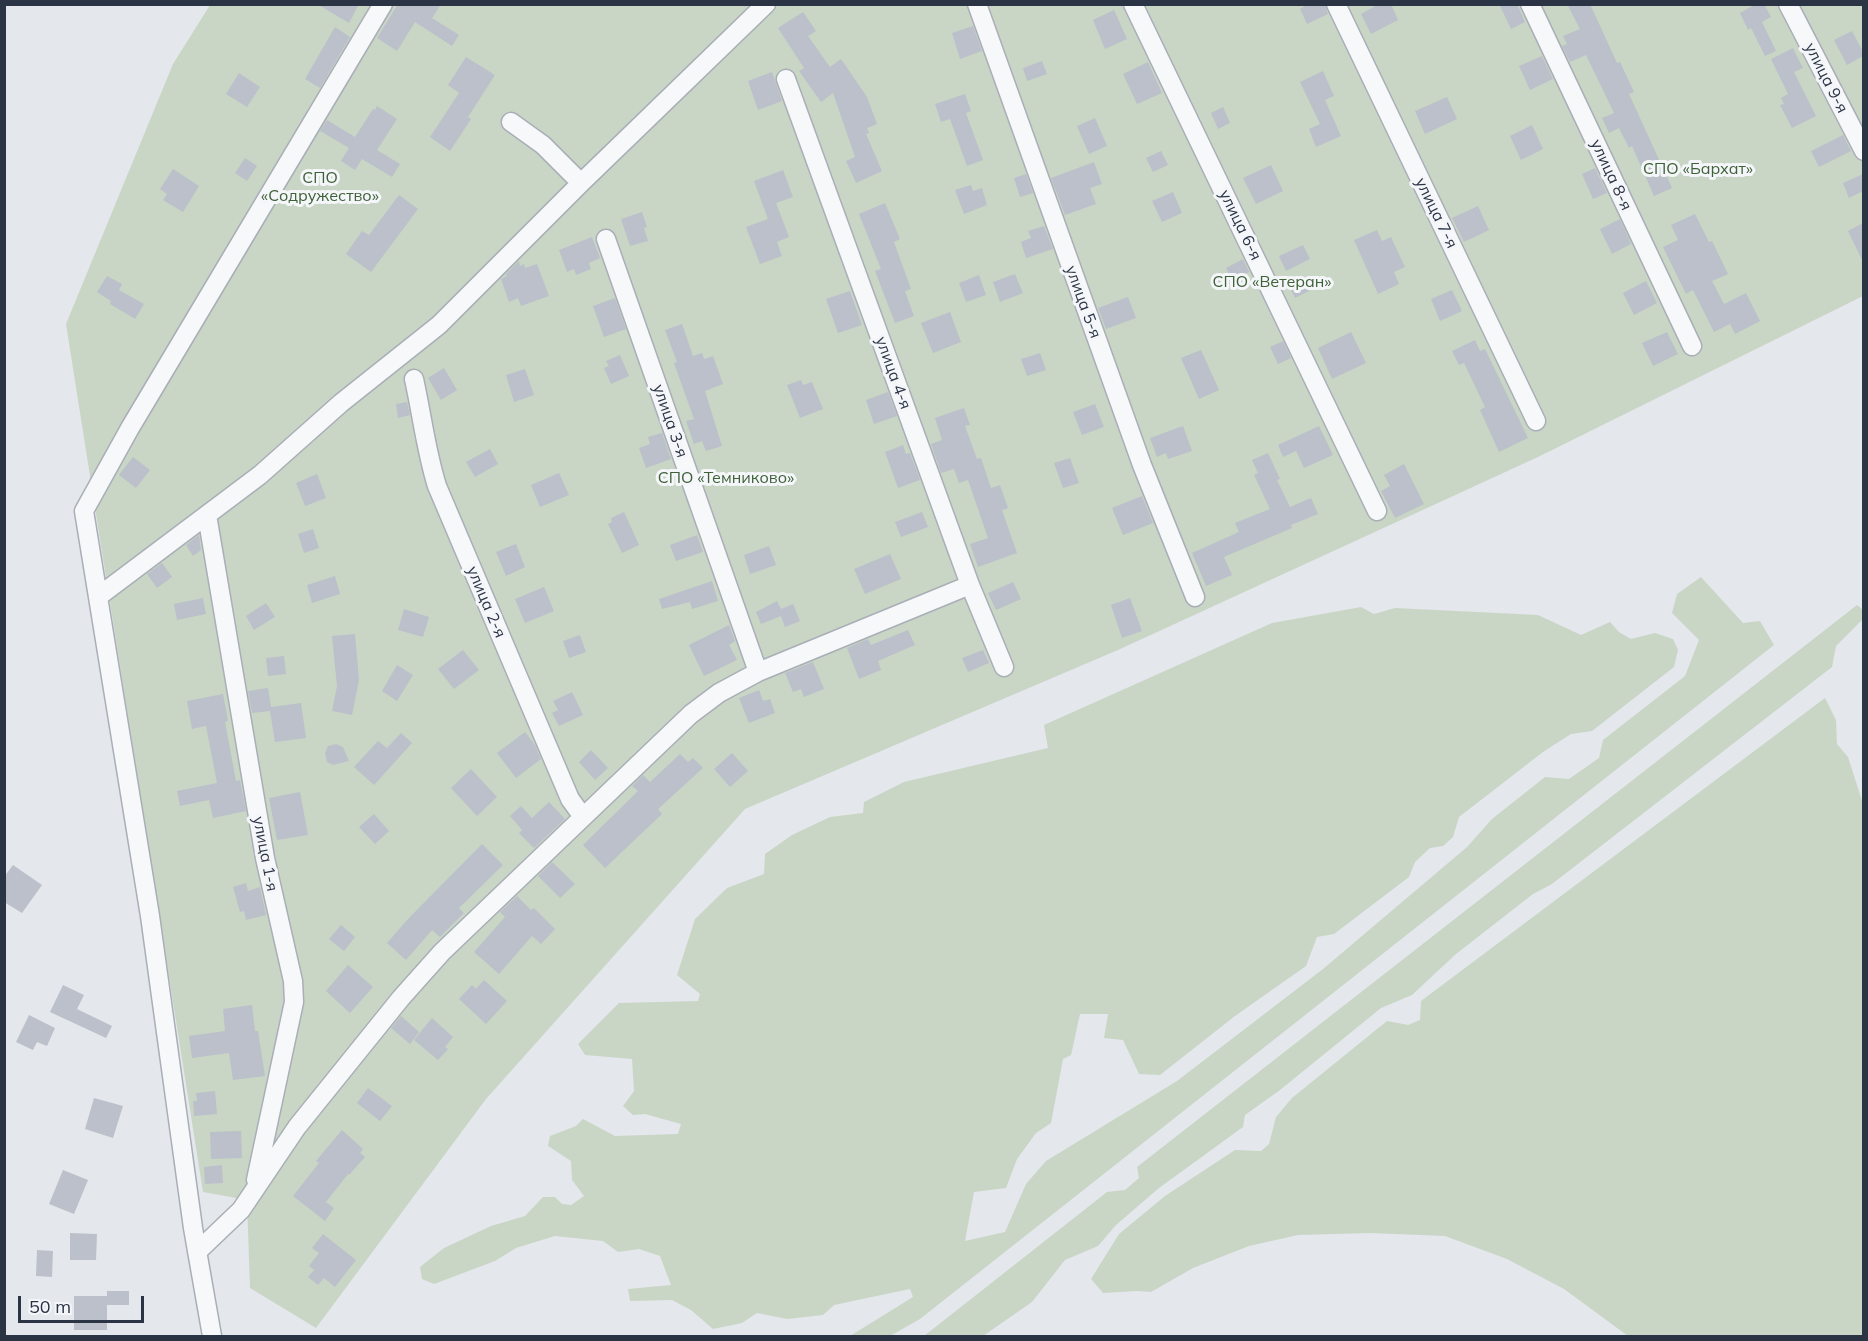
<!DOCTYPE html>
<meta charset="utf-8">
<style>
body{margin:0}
#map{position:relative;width:1868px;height:1341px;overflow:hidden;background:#e4e7ec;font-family:Mulish,sans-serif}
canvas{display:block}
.frame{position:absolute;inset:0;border:6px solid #2b3445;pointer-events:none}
.scale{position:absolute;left:18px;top:1296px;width:126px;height:27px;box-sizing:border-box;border:3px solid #2b3445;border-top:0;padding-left:8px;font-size:18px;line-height:21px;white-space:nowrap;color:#2b3445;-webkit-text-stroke:4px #f4f6f9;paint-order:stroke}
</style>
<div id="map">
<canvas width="1868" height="1341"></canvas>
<div class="frame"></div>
<div class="scale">50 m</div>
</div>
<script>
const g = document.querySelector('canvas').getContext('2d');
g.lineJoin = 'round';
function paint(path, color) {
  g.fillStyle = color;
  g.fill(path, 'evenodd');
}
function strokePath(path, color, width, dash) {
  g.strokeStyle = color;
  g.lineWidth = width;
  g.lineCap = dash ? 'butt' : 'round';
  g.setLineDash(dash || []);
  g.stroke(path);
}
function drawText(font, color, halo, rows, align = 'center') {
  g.font = font + ' Mulish,sans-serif';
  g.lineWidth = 6;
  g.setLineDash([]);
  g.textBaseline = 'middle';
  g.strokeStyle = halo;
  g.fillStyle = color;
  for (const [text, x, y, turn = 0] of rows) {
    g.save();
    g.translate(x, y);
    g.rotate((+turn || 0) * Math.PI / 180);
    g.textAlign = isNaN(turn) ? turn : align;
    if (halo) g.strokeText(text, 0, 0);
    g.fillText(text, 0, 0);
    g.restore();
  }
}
paint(new Path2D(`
 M210 5H1863V296L1538 457 1118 650 745 809 486 1099 316 1328 250 1288 247 1200 203 1192 66 324 173 64Z
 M1701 577 1743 623 1760 621 1774 645 920 1319 890 1336H850L913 1297 910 1289 834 1305 823 1315 787 1319 757 1313 742 1323 713 1329 691 1310 672 1300 630 1301 628 1289 671 1285 660 1256 639 1249 618 1252 603 1241 555 1236 516 1248 495 1261 434 1284 422 1279 420 1267 444 1248 491 1226 525 1216 543 1197H555L562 1204 571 1205 584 1196 572 1180 571 1161 548 1146 550 1136 576 1126 583 1119 615 1136 678 1134 681 1124 645 1114 633 1115 623 1106 634 1091 632 1059 585 1055 578 1044 619 1003 698 1001 700 994 677 975 695 919 727 888 764 874 765 854 792 835 830 817 863 813 864 802 904 782 1048 748 1044 725 1272 623 1361 607 1374 614 1395 608 1538 615 1581 635 1610 622 1619 632 1631 639 1655 633 1673 639 1678 650 1674 667 1592 731 1571 734 1543 752 1459 817 1453 837 1443 846 1430 848 1415 862 1409 877 1334 934 1317 937 1306 966 1235 1016 1160 1075 1139 1074 1123 1040 1104 1038 1108 1014H1080L1071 1055 1063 1059 1051 1123 1036 1133 1017 1159 1006 1188 974 1192 965 1241 1005 1232 1026 1184 1046 1161 1177 1081 1323 969 1467 847 1492 819 1545 777 1569 779 1599 758 1603 740 1685 676 1699 640 1672 613 1677 594Z
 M1857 605 1863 610V619L1836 646 1832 667 1552 884 1533 894 1456 954 1412 995 1381 1008 1280 1090 1245 1115 1243 1127 1159 1188 1116 1225 1098 1246 1065 1260 1032 1302 983 1336H924L1107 1192 1125 1190 1139 1178 1137 1167Z
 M1825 698 1836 720 1837 744 1848 757 1863 804V1336H1628L1564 1289 1507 1259 1445 1236 1370 1233 1298 1235 1249 1246 1193 1268 1151 1292 1137 1291 1103 1293 1091 1279 1119 1234 1165 1196 1235 1150 1261 1151 1269 1144 1276 1117 1292 1098 1387 1021 1408 1025 1420 1020 1421 1001Z`), '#c9d6c5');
paint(new Path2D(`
 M317 4H359L349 23Z
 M398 4H441L432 18 459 35 452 46 415 22 397 51 377 38Z
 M1308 4H1325L1328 14 1307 24 1300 9Z
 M1379 4H1391L1398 20 1371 34 1361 14Z
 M1499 4H1517L1525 22 1511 29Z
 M1567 4H1590L1617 63 1620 62 1634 92 1629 94 1672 188 1654 196 1632 146 1629 148 1619 128 1609 133 1602 118 1614 113 1586 55 1570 62 1562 46 1567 44 1563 36 1580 29Z
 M1756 4H1764L1771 17 1762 22 1776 51 1765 56 1751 28 1748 30 1740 13Z
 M1114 10 1127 39 1105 49 1093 20Z
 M803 12 816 31 808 36 830 67 841 59 867 97 877 124 867 128 869 133 866 134 882 171 856 183 846 161 855 157 833 93 821 102 799 71 804 68 778 28Z
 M973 26 982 51 960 59 952 33Z
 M335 27 350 37 320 88 305 79Z
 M1852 31 1863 52V56L1847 65 1834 40Z
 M1793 48 1803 68 1794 72 1816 116 1792 128 1780 105 1784 104 1781 98 1788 94 1771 59Z
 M1542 56 1553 79 1530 90 1519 66Z
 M466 57 495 75 468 117 471 119 450 151 430 137 459 93 448 85Z
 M1042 61 1047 74 1027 81 1023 68Z
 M1148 62 1162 93 1137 104 1123 74Z
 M1323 71 1334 96 1325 100 1341 136 1316 147 1309 129 1320 124 1300 82Z
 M772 72 782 101 758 110 748 81Z
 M239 73 260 87 247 107 226 94Z
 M965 94 971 111 966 113 983 160 967 166 950 119 941 122 935 104Z
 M1447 97 1457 119 1425 134 1415 111Z
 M377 106 397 119 377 150 400 164 392 177 362 159 355 170 341 161 349 148 320 131 327 120 355 137 373 109 375 110Z
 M1223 107 1230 123 1218 129 1211 113Z
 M1095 118 1107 146 1089 154 1077 126Z
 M1532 125 1543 149 1521 160 1510 136Z
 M1843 135 1851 151 1819 167 1811 151Z
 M1161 151 1168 165 1153 172 1146 158Z
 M245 158 257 166 247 181 235 173Z
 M1094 162 1102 184 1090 188 1096 204 1065 215 1051 178Z
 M1271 165 1283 191 1256 204 1243 178Z
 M1595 168 1607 193 1593 199 1582 174Z
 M173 169 199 186 183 212 163 200 167 194 160 189Z
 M783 170 793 197 776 203 789 237 777 242 782 256 760 264 746 227 768 219 754 181Z
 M1026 174 1033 193 1020 197 1014 178Z
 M1863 174V191L1849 198 1843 183Z
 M971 185 973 191 982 188 987 205 964 214 955 190Z
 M1173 192 1182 213 1162 222 1152 201Z
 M399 195 418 209 371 272 346 254 362 231 369 235Z
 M885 203 900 239 894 242 911 289 905 291 914 316 895 323 875 271 881 269 859 214Z
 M1478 206 1489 230 1464 242 1452 218Z
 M642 212 647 227 644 228 648 241 630 246 621 219Z
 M1695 214 1709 242 1712 241 1728 274 1712 281 1724 304 1746 293 1760 321 1735 334 1730 324 1714 332 1693 290 1686 294 1663 247 1678 240 1671 225Z
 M1620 219 1631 244 1612 254 1600 229Z
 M1863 223V262L1848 231Z
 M1044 226 1053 249 1026 258 1021 242 1031 238 1028 231Z
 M1377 230 1382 241 1391 237 1405 267 1394 272 1399 284 1378 294 1354 240Z
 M592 237 600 258 589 263 591 269 576 275 574 269 567 272 559 250Z
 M1303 245 1310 259 1286 271 1279 256Z
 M1243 259 1249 272 1232 280 1226 268Z
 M519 261 520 266 524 264 525 268 537 264 549 296 521 306 518 298 509 302 501 279 507 276 506 274Z
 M1015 274 1023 293 1000 302 993 282Z
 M979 275 986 295 966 302 959 283Z
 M107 276 122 284 119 290 144 304 135 319 110 304 111 301 97 292Z
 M1302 278 1309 291 1295 298 1289 285Z
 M1646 281 1657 303 1634 315 1623 293Z
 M1452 290 1462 311 1440 321 1431 299Z
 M850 291 862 325 838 333 826 299Z
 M1128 297 1136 318 1106 329 1098 308Z
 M615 298 626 329 604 337 593 306Z
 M950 312 961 342 933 353 921 323Z
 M682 324 693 356 702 353 704 359 713 356 723 384 705 391 722 446 706 451 702 441 694 444 686 421 694 419 674 363 677 362 665 330Z
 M1351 332 1366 363 1332 379 1318 348Z
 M1667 332 1678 354 1653 366 1642 343Z
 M1475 340 1480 351 1485 349 1528 438 1499 452 1480 410 1485 407 1464 363 1459 365 1452 351Z
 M1283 341 1291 358 1278 364 1270 347Z
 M1201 350 1219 390 1199 399 1181 358Z
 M1040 353 1046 370 1027 376 1021 359Z
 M620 355 629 376 611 384 604 368 609 366 606 361Z
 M444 368 457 390 441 400 428 378Z
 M525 369 534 395 514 402 506 375Z
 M801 380 803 385 812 382 823 409 800 418 787 385Z
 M888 392 897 416 874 424 866 400Z
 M407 402 410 415 398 418 396 404Z
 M1095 404 1104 427 1082 435 1073 412Z
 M964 408 970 425 965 426 977 459 981 458 991 488 1000 485 1008 508 1002 510 1017 553 978 567 970 544 988 538 968 480 959 483 954 469 941 473 931 444 942 440 935 418Z
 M1183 426 1192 451 1168 459 1166 453 1157 457 1150 438Z
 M1319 426 1333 455 1304 468 1296 451 1283 457 1278 445Z
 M662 433 671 459 646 468 639 448 650 444 648 437Z
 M903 445 906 454 910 453 920 480 898 488 885 452Z
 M490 449 498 464 475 477 466 462Z
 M1268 453 1280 479 1277 480 1290 507 1311 498 1318 514 1291 525 1292 528 1224 557 1232 575 1206 586 1192 553 1239 532 1235 523 1270 509 1254 475 1258 473 1252 460Z
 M133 457 150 470 136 488 119 475Z
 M1070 458 1079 483 1063 488 1054 463Z
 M1404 464 1424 504 1395 518 1381 491 1390 486 1384 475Z
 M559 473 569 495 540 507 531 485Z
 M317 474 326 498 305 506 296 483Z
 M1142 496 1153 523 1123 535 1112 508Z
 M624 512 639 545 622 553 608 524 612 522 611 518Z
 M922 512 928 527 901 537 895 522Z
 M313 529 319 548 304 553 298 534Z
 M199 535 201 550 193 556 186 545Z
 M697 535 703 552 676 561 670 545Z
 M516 544 525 567 506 576 496 552Z
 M769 546 776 565 750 574 744 555Z
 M890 554 901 579 865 594 854 569Z
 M162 563 172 577 157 588 147 574Z
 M335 576 340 594 312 603 307 585Z
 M712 581 718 601 692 609 690 602 662 609 659 599Z
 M1013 582 1021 599 996 610 988 593Z
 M544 587 554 611 525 623 515 599Z
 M203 598 206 614 177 620 174 604Z
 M1130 598 1142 631 1122 638 1111 605Z
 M777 601 781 609 793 604 800 621 785 627 781 616 761 624 756 612Z
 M266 603 275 617 254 630 246 616Z
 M404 609 429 617 423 637 398 630Z
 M729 625 735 641 729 645 737 660 704 676 689 645Z
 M908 630 915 645 878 661 881 670 859 679 847 648 868 639 871 645Z
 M355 634 359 680 352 715 332 711 337 686 332 636Z
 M580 635 586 652 569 658 563 641Z
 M463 650 479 670 454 689 438 669Z
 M983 650 989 663 968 672 962 658Z
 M284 656 286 674 268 676 266 658Z
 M813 662 824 689 804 697 801 689 793 692 785 673Z
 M397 665 413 675 397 701 382 691Z
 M268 688 271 707 301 703 306 738 275 742 270 711 252 713 248 691Z
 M759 690 763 701 770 699 775 713 749 723 739 698Z
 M572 692 583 715 559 726 552 713 558 710 553 701Z
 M223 694 228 721 225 722 236 781 240 780 246 811 213 818 209 800 180 806 177 791 217 783 206 726 192 729 187 701Z
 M525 732 535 745 541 759 516 778 497 753Z
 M401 733 412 743 374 785 354 767 378 741 387 748Z
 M336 744 343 747 349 761 333 765 327 762 325 753 328 746Z
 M591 750 608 768 595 780 579 762Z
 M732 753 748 771 730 787 714 769Z
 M680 754 688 762 693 758 703 768 658 809 662 814 605 868 583 845 638 791 632 786 643 775 650 782Z
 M471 769 497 797 477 816 451 788Z
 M300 792 308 835 277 840 269 798Z
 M549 802 565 819 534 848 519 833 522 830 510 816 521 806 532 818Z
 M374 814 389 831 375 844 359 827Z
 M482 844 503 865 459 908 464 913 440 937 432 930 406 960 387 943 408 919Z
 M552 862 575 884 560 898 538 876Z
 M13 865 42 885 22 913 4 902V877Z
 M246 883 248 891 260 887 266 915 246 920 244 911 240 912 233 887Z
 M517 896 531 910 534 908 555 929 541 944 532 936 499 974 474 952 505 917 500 912Z
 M341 925 355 937 344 951 329 939Z
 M348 965 373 987 350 1013 326 991Z
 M484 980 507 1001 486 1024 459 999 472 985 476 989Z
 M63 985 84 995 77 1009 112 1026 106 1038 50 1012Z
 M252 1005 255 1031H258L265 1076 233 1080 229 1053 192 1058 189 1036 225 1031 223 1009Z
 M29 1015 55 1028 47 1046 37 1042 33 1050 16 1042Z
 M401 1016 419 1032 410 1044 391 1028Z
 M432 1018 453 1037 445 1047 448 1049 438 1060 414 1040Z
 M368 1088 392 1106 380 1121 357 1103Z
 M215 1091 217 1114 194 1116 193 1101H197L196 1093Z
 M94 1098 123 1106 113 1138 85 1129Z
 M342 1130 363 1149 360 1153 365 1157 349 1175 348 1174 326 1202 334 1208 325 1221 293 1196 319 1163 316 1161Z
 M241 1131 242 1158 211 1159 210 1132Z
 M222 1165 223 1183 205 1184 204 1167Z
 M63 1170 88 1180 74 1214 49 1204Z
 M70 1233 97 1234 96 1260H70Z
 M323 1234 356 1260 335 1287 324 1278 318 1285 308 1277 314 1270 309 1266 319 1253 312 1248Z
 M37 1250 53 1251 52 1277 36 1276Z
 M107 1291H129V1305H107V1330H74V1296H107Z`), '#bbc0ca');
const street = new Path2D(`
 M977 4 1142 465 1195 597
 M1133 4 1377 511
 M1336 4 1536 421
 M1530 4 1692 346
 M1788 4 1864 151
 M786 79 970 585 1004 667
 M511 122 543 145 581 183
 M606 239 758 672
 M414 379C422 415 426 451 437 486L570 799 583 817
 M207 515 265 858 293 981 294 1002 256 1180
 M99 596 260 475 341 403 439 325 581 183 766 4
 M197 1252 241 1210 297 1127 401 998 442 952 691 714 719 693 758 672 970 585
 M212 1336 193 1228 150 916 84 511 130 428 383 4`);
strokePath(street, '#a9aeb7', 21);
strokePath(street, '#f7f8fa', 18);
drawText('16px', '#2b3445', '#f4f6f9', [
 ["улица 9-я",1826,78,63],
 ["улица 8-я",1611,175,65],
 ["улица 7-я",1436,213,64],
 ["улица 6-я",1240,225,64],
 ["улица 5-я",1083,302,70],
 ["улица 4-я",893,373,70],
 ["улица 3-я",670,421,71],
 ["улица 2-я",486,602,67],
 ["улица 1-я",265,854,79]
]);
drawText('16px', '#3f6138', '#f4f6f9', [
 ["СПО «Бархат»",1698,169],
 ["СПО",320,178],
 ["«Содружество»",320,196],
 ["СПО «Ветеран»",1272,282],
 ["СПО «Темниково»",726,478]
]);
</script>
